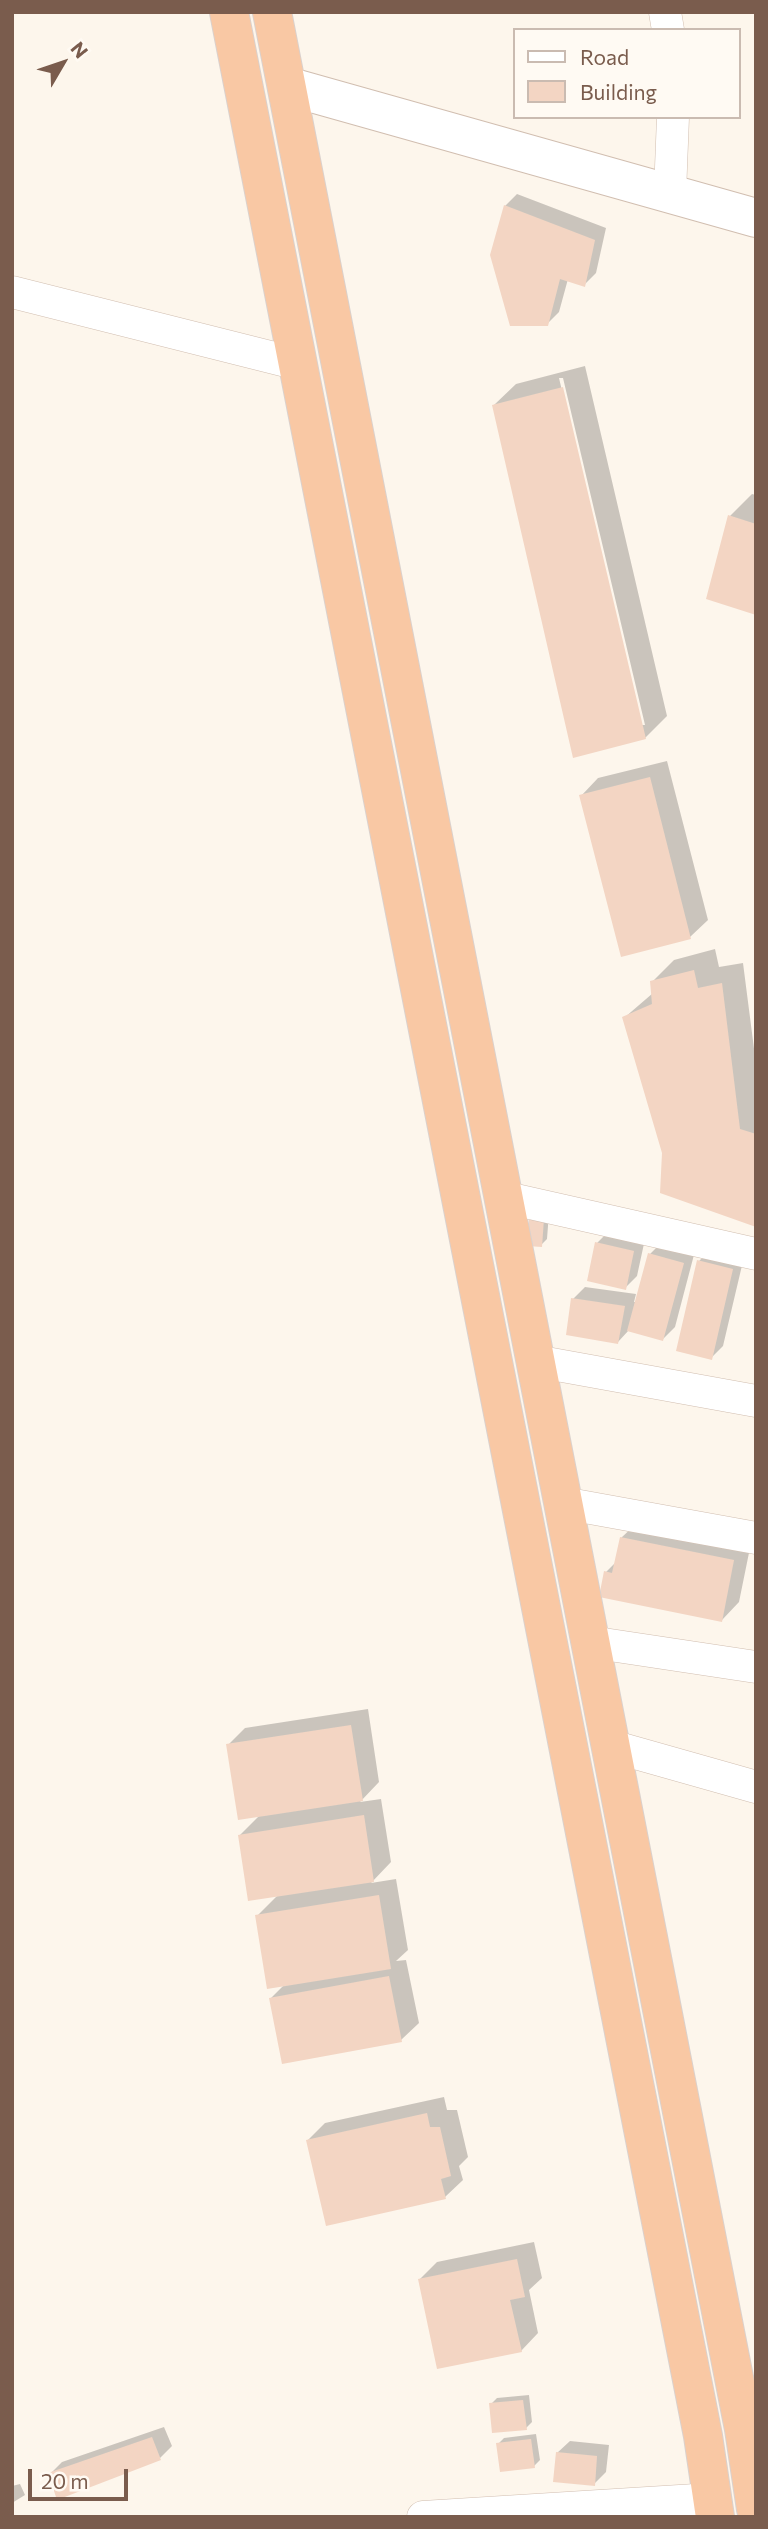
<!DOCTYPE html>
<style>
body{margin:0}
#map{position:relative;width:768px;height:2529px;overflow:hidden;background:#fdf6ec;font-family:Commissioner,sans-serif}
canvas{display:block}
.frame{position:absolute;inset:0;border:14px solid #7a5c4d;pointer-events:none}
.legend{position:absolute;left:513px;top:28px;width:228px;height:91px;box-sizing:border-box;background:#fffaf3;border:2px solid #cabbb1;margin:0;padding:9px 12px;list-style:none;font-size:21px;color:#7a5c4d}
.legend li{display:flex;align-items:center;gap:14px;height:35px}
.legend b{width:35px;border:2px solid #cabbb1}
.north{position:absolute;left:28px;top:28px;width:70px;height:70px;-webkit-text-stroke:5px #fffaf3;paint-order:stroke;rotate:51deg;font-size:19px;font-weight:700;line-height:28px;text-align:center;color:#7a5c4d}
.north::after{content:'';display:block;margin:auto;width:24px;height:32px;background:#7a5c4d;clip-path:polygon(50% 0,100% 100%,50% 72%,0 100%)}
.scale{position:absolute;left:28px;top:2469px;width:100px;height:32px;box-sizing:border-box;border:4px solid #7a5c4d;border-top:0;padding-left:9px;font-size:21px;line-height:24px;white-space:nowrap;color:#7a5c4d;-webkit-text-stroke:5px #fffaf3;paint-order:stroke}
</style>
<div id="map">
<canvas width="768" height="2529"></canvas>
<div class="frame"></div>
<ul class="legend">
<li><b style="height:9px;background:#fff"></b>Road</li>
<li><b style="height:19px;background:#f3d5c3"></b>Building</li>
</ul>
<div class="north">N</div>
<div class="scale">20 m</div>
</div>
<script>
const g = document.querySelector('canvas').getContext('2d');
g.lineJoin = 'round';
function paint(path, color) {
  g.fillStyle = color;
  g.fill(path, 'evenodd');
}
function strokePath(path, color, width, dash) {
  g.strokeStyle = color;
  g.lineWidth = width;
  g.lineCap = dash ? 'butt' : 'round';
  g.setLineDash(dash || []);
  g.stroke(path);
}
paint(new Path2D(`
 M517 194 606 228 596 273 584 285 568 279 559 312 547 324 505 206Z
 M585 366 667 716 645 738 494 405 516 384ZM559 378H563L645 725H641Z
 M752 494 756 495V613L730 516Z
 M667 761 708 920 690 937 581 796 598 778Z
 M715 949 719 967 743 963 756 1064V1224L664 1153 624 1018 653 993 652 982 674 960Z
 M549 1213 547 1239 541 1245 530 1221 536 1215Z
 M609 1231 645 1239 637 1276 625 1288 597 1243Z
 M662 1242 695 1251 675 1327 663 1339 629 1330 618 1342 573 1299 585 1287 636 1294 634 1302H637L650 1254Z
 M711 1249 744 1257 723 1346 711 1358 699 1261Z
 M639 1521 751 1543 739 1602 722 1620 606 1572 617 1561 621 1538Z
 M368 1709 379 1782 360 1802 381 1799 391 1862 371 1883 396 1879 408 1950 396 1961 406 1960 419 2023 401 2040 271 1998 285 1984 257 1916 278 1895 240 1835 260 1815 228 1745 245 1728Z
 M444 2097 447 2110H457L468 2157 459 2166 463 2180 445 2197 307 2141 325 2123Z
 M534 2242 542 2278 529 2290 538 2333 521 2351 420 2279 437 2262Z
 M529 2395 532 2422 526 2428 491 2404 497 2398Z
 M164 2427 172 2446 160 2458 50 2474 62 2462Z
 M536 2434 540 2460 534 2466 498 2444 504 2438Z
 M570 2441 609 2445 606 2472 594 2484 557 2453Z
 M20 2484 25 2495 12 2503V2486Z`), '#0003');
paint(new Path2D(`
 M504 205 595 240 585 287 560 279 548 326H510L490 255Z
 M563 387 646 739 573 758 492 405Z
 M728 515 756 524V615L706 599Z
 M650 777 691 939 621 957 579 795Z
 M694 970 698 988 722 983 740 1129 756 1134V1227L660 1193 662 1153 622 1017 652 1004 650 981Z
 M544 1218 542 1247 527 1246 529 1220Z
 M595 1242 634 1251 626 1290 587 1281Z
 M648 1253 684 1263 663 1341 627 1331Z
 M697 1260 733 1269 712 1360 676 1351Z
 M571 1298 625 1306 618 1344 566 1335Z
 M620 1537 734 1560 722 1622 599 1597 604 1571 612 1573Z
 M351 1725 363 1801 238 1820 226 1744Z
 M364 1815 374 1882 248 1901 238 1835Z
 M379 1895 391 1969 267 1989 255 1915Z
 M389 1976 402 2042 282 2064 269 1998Z
 M427 2113 430 2127H440L451 2176 441 2179 446 2199 326 2226 306 2140Z
 M517 2259 525 2297 510 2300 522 2352 437 2369 418 2279Z
 M523 2400 527 2430 492 2433 489 2403Z
 M152 2437 161 2460 57 2500 48 2473Z
 M531 2439 535 2468 500 2472 496 2443Z
 M556 2452 597 2456 595 2486 553 2482Z`), '#f3d5c3');
const minor = new Path2D(`
 M665 12 668 30
 M670 193 673 117
 M12 292 298 364
 M503 1197 756 1254
 M535 1361 756 1401
 M563 1503 756 1538
 M590 1642 756 1667
 M611 1746 756 1787
 M423 2517 712 2499`);
const tertiary = new Path2D(`
 M287 86 756 218`);
const trunk = new Path2D(`
 M229 12 703 2436 715 2517
 M272 12 744 2429 756 2509`);
strokePath(minor, '#d1beb0', 33);
strokePath(tertiary, '#d1beb0', 40);
strokePath(trunk, '#dad1cd', 40);
strokePath(minor, '#fff', 32);
strokePath(tertiary, '#fff', 38);
strokePath(trunk, '#f9c8a4', 38);
</script>
